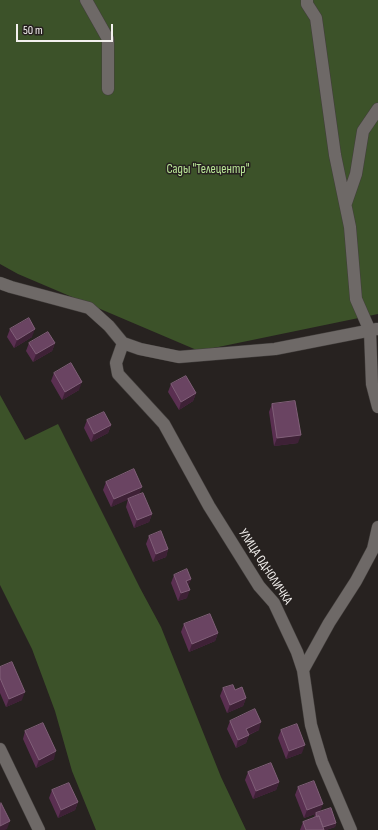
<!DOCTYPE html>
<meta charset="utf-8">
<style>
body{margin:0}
#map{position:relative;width:378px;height:830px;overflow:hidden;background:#272220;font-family:"Sofia Sans Condensed",sans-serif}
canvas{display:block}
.scale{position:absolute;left:16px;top:24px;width:97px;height:18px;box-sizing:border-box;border:2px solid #f3f0ee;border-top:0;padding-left:5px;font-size:12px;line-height:14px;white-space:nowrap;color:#f3f0ee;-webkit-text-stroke:3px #272220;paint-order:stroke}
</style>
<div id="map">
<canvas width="378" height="830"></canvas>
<div class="scale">50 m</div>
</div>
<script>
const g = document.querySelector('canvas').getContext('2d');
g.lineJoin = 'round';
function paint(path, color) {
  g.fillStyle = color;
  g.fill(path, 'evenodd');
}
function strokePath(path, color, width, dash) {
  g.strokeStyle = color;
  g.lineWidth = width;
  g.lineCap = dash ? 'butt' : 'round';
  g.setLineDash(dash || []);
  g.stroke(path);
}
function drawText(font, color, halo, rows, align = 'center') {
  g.font = font + ' "Sofia Sans Condensed",sans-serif';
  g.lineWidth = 3;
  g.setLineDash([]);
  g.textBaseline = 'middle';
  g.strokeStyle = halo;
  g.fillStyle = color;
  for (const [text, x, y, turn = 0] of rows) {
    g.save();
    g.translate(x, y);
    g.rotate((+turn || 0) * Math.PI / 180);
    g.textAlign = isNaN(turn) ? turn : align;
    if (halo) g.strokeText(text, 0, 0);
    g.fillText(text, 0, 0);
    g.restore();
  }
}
paint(new Path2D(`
 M0 0H378V314L199 351 18 274 0 264Z
 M0 395 25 440 58 424 140 588 161 627 221 777 246 830H96L72 771 55 711 32 649 0 585Z`), '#3c5229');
const minor = new Path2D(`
 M86 0 108 39V89
 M307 0V4L316 18 335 155 350 227 356 299 370 331 372 384 378 407
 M346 203 356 174 363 131 378 109
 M0 283 11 287 89 308 109 326 123 343 140 349 179 357 275 349 377 329
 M123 343 116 363 118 374 164 424 209 506 259 586 274 603 297 652 303 670 311 725 322 762 351 830
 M303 670 329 623 356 581 373 549 378 527
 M0 749 39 830`);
strokePath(minor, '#423e3c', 13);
strokePath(minor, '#6e6967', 12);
paint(new Path2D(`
 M10 329 32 337 14 348 7 337Z
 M29 343H55L52 351 33 362 26 351Z
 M54 373 79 390 62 400 51 381Z
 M171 384 196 393 193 401 179 410 168 392Z
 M272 404 298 443 274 446 269 412Z
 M87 420 111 425 108 433 91 442 84 428Z
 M106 482 139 495 152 514 149 522 134 528 126 507 128 499 111 507 103 490Z
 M149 536 168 549 166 557 153 562 146 544Z
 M174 575 191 579 188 586 187 598 178 601 171 583Z
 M184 624 218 633 215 641 189 652 181 632Z
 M0 667 22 700 6 707 0 693Z
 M223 688 235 690 246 698 243 706 227 713 220 696Z
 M230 721 259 730 249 735 246 743 236 748 227 729Z
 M281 730 302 753 286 759 278 738Z
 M25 731 54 759 36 768 23 739Z
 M248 772 279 782 276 790 253 799 245 780Z
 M298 787 320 812 336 823 335 827 326 830H300L303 822 314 818 315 814 304 818 295 795Z
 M52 790 78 802 75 810 58 818 49 798Z`), '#5a2f51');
paint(new Path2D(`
 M35 329 32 337 14 348 17 340Z
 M55 343 52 351 33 362 36 354Z
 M82 382 79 390 62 400 65 392Z
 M196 393 193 401 179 410 181 402Z
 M111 425 108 433 91 442 94 434Z
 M301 435 298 443 274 446 277 438Z
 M142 487 139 495 111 507 114 499Z
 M152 514 149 522 134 528 137 520Z
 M168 549 166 557 153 562 156 554Z
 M191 579 188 587 186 581Z
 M190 590 187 598 178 601 181 593Z
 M218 633 215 641 189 652 192 644Z
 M25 692 22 700 6 707 9 699Z
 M246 698 243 706 227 713 230 705Z
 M261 722 259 730 243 737 246 729Z
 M249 735 246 743 236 748 238 740Z
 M305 745 302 753 286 759 289 751Z
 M56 751 54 759 36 768 39 760Z
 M279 782 276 790 253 799 256 791Z
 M78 802 75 810 58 818 61 810Z
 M323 804 320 812 304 818 307 810Z
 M10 821 7 829 5 830H0V826Z
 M336 823 335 827 326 830H320L321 828Z`), '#3e2136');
const building = new Path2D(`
 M29 318 35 329 17 340 10 329Z
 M48 332 55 343 36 354 29 343Z
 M71 363 82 382 65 392 54 373Z
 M186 376 196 393 181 402 171 384Z
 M295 401 301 435 277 438 272 404Z
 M104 412 111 425 94 434 87 420Z
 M134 469 142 487 114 499 106 482Z
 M143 493 152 514 137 520 128 499Z
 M161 531 168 549 156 554 149 536Z
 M187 569 191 579 186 581 190 590 181 593 174 575Z
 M210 614 218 633 192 644 184 624Z
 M12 662 25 692 9 699 0 678V667Z
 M233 685 235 690 242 687 246 698 230 705 223 688Z
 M255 709 261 722 246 729 249 735 238 740 230 721Z
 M43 723 56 751 39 760 25 731Z
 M297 724 305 745 289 751 281 730Z
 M271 763 279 782 256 791 248 772Z
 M314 781 323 804 307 810 298 787Z
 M69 783 78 802 61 810 52 790Z
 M1 803 10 821 0 826V804Z
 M331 808 336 823 323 827 319 816 317 817 316 813Z
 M319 816 324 830H306L303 822Z`);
paint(building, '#6a4462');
strokePath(building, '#805f78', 1);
drawText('13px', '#b9e597', '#272220', [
 ["Сады \"Телецентр\"",208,170]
]);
drawText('13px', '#f3f0ee', '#272220', [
 ["УЛИЦА ОДНОЛИЧКА",265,567,57]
]);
</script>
